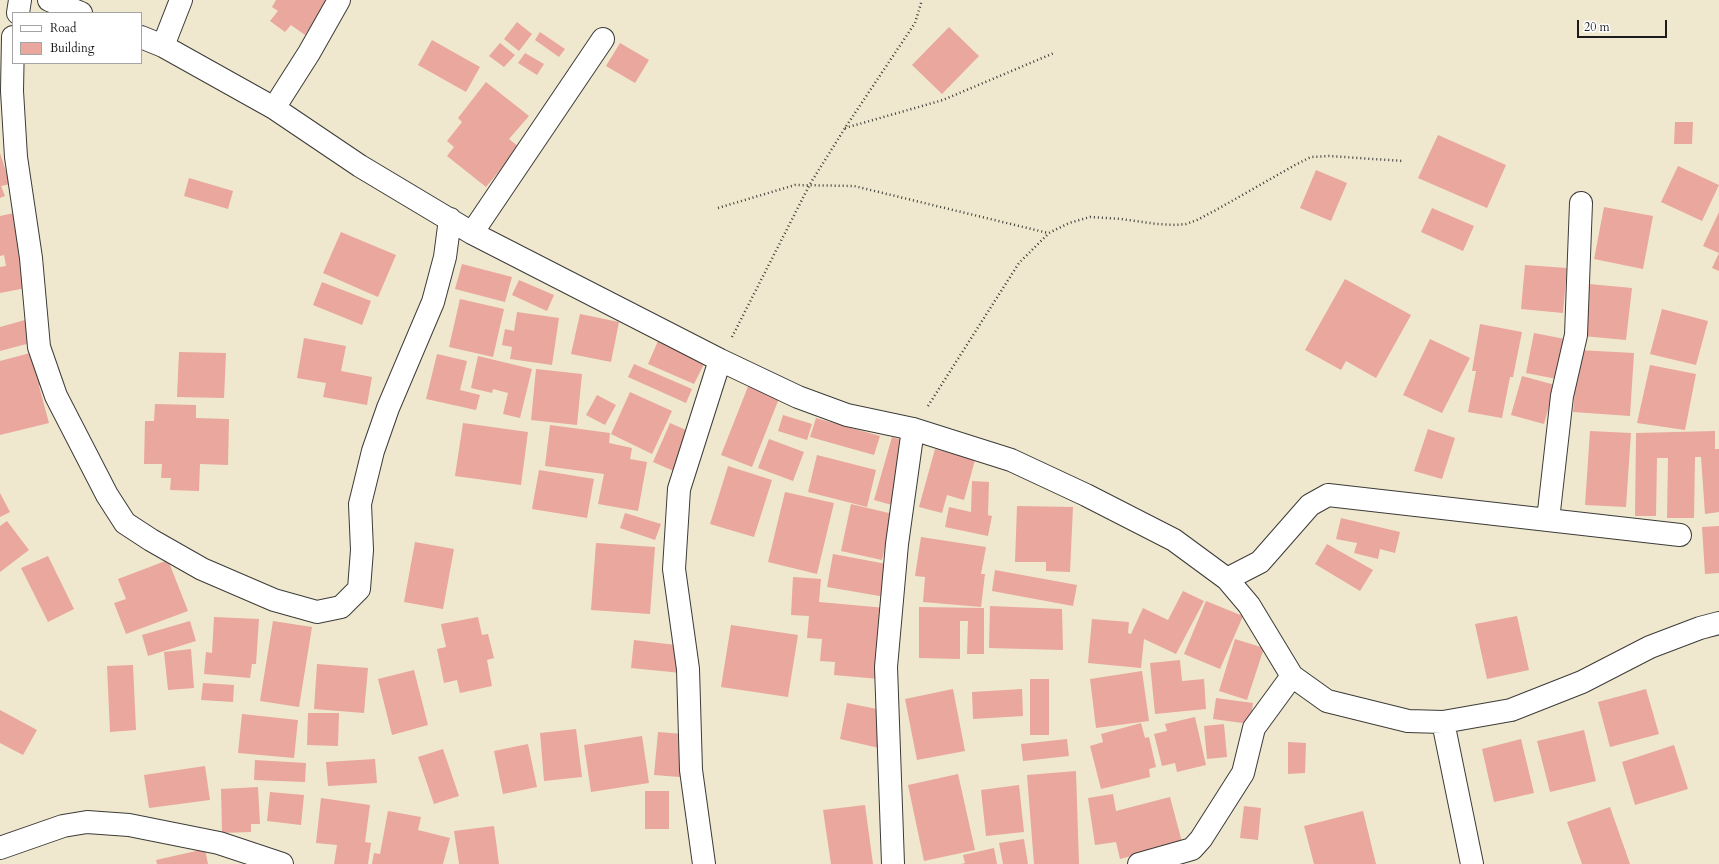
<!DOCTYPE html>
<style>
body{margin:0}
#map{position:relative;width:1719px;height:864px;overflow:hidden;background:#efe8cf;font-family:Cardo,serif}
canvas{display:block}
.legend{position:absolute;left:12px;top:12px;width:130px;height:52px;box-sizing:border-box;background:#fff;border:1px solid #a4a4a4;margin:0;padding:5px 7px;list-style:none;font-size:12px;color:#1c1c1c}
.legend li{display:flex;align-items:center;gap:8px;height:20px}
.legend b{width:20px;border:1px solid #a4a4a4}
.scale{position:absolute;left:1577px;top:20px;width:90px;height:18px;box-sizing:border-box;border:2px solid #1c1c1c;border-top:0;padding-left:5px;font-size:12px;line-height:14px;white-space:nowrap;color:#1c1c1c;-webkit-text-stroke:3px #fff;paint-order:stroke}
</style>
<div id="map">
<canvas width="1719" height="864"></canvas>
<ul class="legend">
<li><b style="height:5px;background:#fff"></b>Road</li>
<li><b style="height:11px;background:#e9a79d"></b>Building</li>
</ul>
<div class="scale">20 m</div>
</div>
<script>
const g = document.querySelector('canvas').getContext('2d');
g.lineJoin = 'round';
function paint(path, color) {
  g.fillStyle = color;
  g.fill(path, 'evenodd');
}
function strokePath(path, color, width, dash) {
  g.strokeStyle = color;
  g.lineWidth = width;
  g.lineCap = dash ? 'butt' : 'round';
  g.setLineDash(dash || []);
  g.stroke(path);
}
paint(new Path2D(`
 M276 0H325L328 2 305 35 291 25 285 32 270 21 278 11 272 7Z
 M517 22 532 34 519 51 504 39Z
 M949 27 979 56 942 94 912 65Z
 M540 32 565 49 559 57 535 40Z
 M432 40 480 67 466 92 418 65Z
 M500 43 515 55 504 67 489 56Z
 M620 43 649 60 635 83 606 66Z
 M525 53 544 64 537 75 518 63Z
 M486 82 529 116 509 139 519 147 486 187 447 156 454 147 447 141 462 122 458 118Z
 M1675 122H1693L1692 144H1674Z
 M1438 135 1506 165 1487 208 1418 178Z
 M0 153 10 184 1 186 5 196 0 198Z
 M1678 166 1719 185 1702 221 1661 202Z
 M1316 170 1347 183 1331 221 1300 208Z
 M189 178 233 191 228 209 184 196Z
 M1604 207 1653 216 1643 269 1594 259Z
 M1432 208 1474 226 1463 251 1421 232Z
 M1719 212V253L1703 246Z
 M14 213 22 252H18L26 288 0 293V267L6 266 4 255 0 256V216Z
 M341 232 396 255 378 297 323 273Z
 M1719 253V271L1712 268Z
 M462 264 512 277 505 302 455 289Z
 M1525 265 1567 268 1563 313 1521 309Z
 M1345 279 1411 315 1376 378 1346 361 1341 370 1305 350Z
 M519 280 554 295 547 311 512 295Z
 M322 282 371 301 362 325 313 305Z
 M1589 284 1632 288 1626 340 1583 336Z
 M460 299 504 309 493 357 449 347Z
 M1662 309 1708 321 1696 365 1650 354Z
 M517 312 559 318 552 365 510 359 512 347 502 345 505 329 514 331Z
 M580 314 619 322 611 362 571 354Z
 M32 318 38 341 0 351V327Z
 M1480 324 1522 332 1513 377H1510L1502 418 1468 412 1476 371H1472Z
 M1534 333 1570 340 1562 380 1526 373Z
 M304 338 346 346 341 371 372 377 367 405 323 397 326 383 297 378Z
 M1430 339 1470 358 1442 413 1403 395Z
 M658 341 705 362 694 384 648 364Z
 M1578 350 1634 353 1630 416 1573 412Z
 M34 352 43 385 39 386 49 423 0 435V361Z
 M179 352 226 353 224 398 177 397Z
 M437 354 467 361 460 390 480 395 476 410 426 399Z
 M478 356 532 369 520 418 503 414 508 393 493 389 492 393 471 388Z
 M634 364 692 389 686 403 628 377Z
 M1650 365 1696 374 1685 430 1637 423Z
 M536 369 582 374 577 425 531 420Z
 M1522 376 1555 385 1544 424 1511 415Z
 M749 384 780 396 752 467 721 455Z
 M630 392 672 411 652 454 611 434Z
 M597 395 616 405 605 425 586 415Z
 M155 404 196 405V418L229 419 228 465 200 464 199 491 170 490 171 478H161L162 464H144L145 421H154Z
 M783 415 812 424 807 440 778 431Z
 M816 418 880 436 874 455 810 437Z
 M463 423 528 432 521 485 455 476Z
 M670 423 693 433 676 472 653 462Z
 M550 425 610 433 609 443 632 448 630 459 647 462 638 511 598 504 604 474 545 466Z
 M1428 429 1455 438 1442 479 1414 471Z
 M1590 431 1631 433 1626 507 1585 505Z
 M1715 431V449H1719V512L1705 514 1701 457H1695L1694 518H1667L1668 458H1657L1656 516H1635L1636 433Z
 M892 437 909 442 892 505 874 500Z
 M769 439 804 452 793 481 758 468Z
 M935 449 975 460 964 500 947 495 942 513 919 507Z
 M817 455 876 470 867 507 808 492Z
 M728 466 772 480 754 537 710 524Z
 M539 470 594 479 587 518 532 509Z
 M972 481 989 482 988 515 992 516 988 536 945 527 949 507 971 512Z
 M785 492 834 503 817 574 768 562Z
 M0 493 10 512 0 517Z
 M851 504 893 514 882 560 841 551Z
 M1017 506 1073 507 1070 572 1046 571V562H1015Z
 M625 513 661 524 655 540 620 528Z
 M1341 518 1400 532 1395 553 1380 549 1378 559 1354 553 1357 543 1336 539Z
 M7 521 29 550 0 572V526Z
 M1719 526V573L1705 574 1702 527Z
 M921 537 986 547 981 574H985L981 607 923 602 925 577 915 576Z
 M415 542 454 549 443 609 404 602Z
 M596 543 655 547 650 614 591 610Z
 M1327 544 1373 570 1360 591 1315 564Z
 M833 554 897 566 891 598 827 587Z
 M48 556 74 609 48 622 21 568Z
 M168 560 188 611 126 634 114 603 126 599 118 579Z
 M995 570 1077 585 1073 606 992 591Z
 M793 577 821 579 819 602 886 608 879 679 834 675 835 662 820 661 822 639 807 638 809 616 791 615Z
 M1183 591 1204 601 1176 654 1144 639 1141 668 1088 663 1092 619 1129 622 1128 633 1131 634 1143 608 1168 620Z
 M1206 601 1243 616 1220 669 1184 654Z
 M990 606 1062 609 1063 650 989 648Z
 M919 607 984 608V654H967L968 621H960V659L919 658Z
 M1517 616 1529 670 1487 679 1475 624Z
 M214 617 259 619 256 664H252L250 678 204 674 206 652 212 653Z
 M478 617 482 635 488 634 494 658 487 660 492 686 460 693 457 680 444 683 437 649 446 647 441 624Z
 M190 621 196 641 148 656 142 635Z
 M273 621 312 627 299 707 260 701Z
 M731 625 798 635 788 697 721 687Z
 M1235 639 1264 648 1247 700 1219 691Z
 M634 640 684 646 681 673 631 668Z
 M191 649 194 688 168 690 164 652Z
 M1180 660 1182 681 1204 679 1206 709 1155 714 1150 663Z
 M317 664 368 668 364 713 314 709Z
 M133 665 136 730 110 732 107 666Z
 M414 670 428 725 392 735 378 679Z
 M1142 671 1149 721 1096 728 1090 679Z
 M1030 679H1049V735H1030Z
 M203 683 234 685 233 702 201 700Z
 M953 689 965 751 917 760 905 699Z
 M1022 689 1023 716 973 719 972 692Z
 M1646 689 1659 734 1610 747 1598 702Z
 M1216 698 1253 703 1250 724 1213 719Z
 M847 703 887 711 879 748 840 739Z
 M0 710 37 730 23 755 0 743Z
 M308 713H339L338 746 307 745Z
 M242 714 298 720 294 758 238 753Z
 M1195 717 1206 765 1177 772 1175 763 1162 766 1154 734 1167 731 1165 724Z
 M1141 723 1145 738 1149 737 1156 767 1149 769 1150 777 1101 789 1090 746 1103 742 1101 734Z
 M1224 724 1227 757 1207 759 1204 726Z
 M576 729 582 777 544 781 540 733Z
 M1584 730 1596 781 1550 792 1537 741Z
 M658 732 695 735 692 778 654 775Z
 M642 736 649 783 591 792 584 745Z
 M1067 739 1069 756 1023 761 1021 744Z
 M1521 739 1534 793 1494 802 1482 749Z
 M1288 742 1306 743 1305 773 1288 774Z
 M528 744 537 787 503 794 494 751Z
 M1674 745 1688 789 1635 805 1622 762Z
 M443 749 459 796 434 804 418 757Z
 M375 759 377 783 328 786 326 762Z
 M255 760 306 763 305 782 254 780Z
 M205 766 210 800 149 808 144 775Z
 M1076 771 1079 864H1034L1027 775Z
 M958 774 975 850 924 861 908 785Z
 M1019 785 1024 832 986 836 981 790Z
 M258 787 260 824H251V832L222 833 221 789Z
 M645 791H669V829H645Z
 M270 792 304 795 301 825 267 821Z
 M1113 794 1116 811 1170 797 1182 842 1120 859 1116 842 1095 845 1088 798Z
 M321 798 370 805 365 842 371 843 368 864H334L337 845 316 843Z
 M865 805 873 864H831L823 810Z
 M1244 806 1261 808 1258 840 1240 838Z
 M1610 807 1630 864H1582L1567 822Z
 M388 811 421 817 418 830 450 838 443 864H372L374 853 380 854Z
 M1363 811 1376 864H1314L1304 826Z
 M494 826 499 864H459L454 831Z
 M1024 839 1028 864H1003L999 843Z
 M994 848 997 864H961L965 863 963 855Z
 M205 849 208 864H157L156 860Z`), '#e9a79d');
const minor = new Path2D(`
 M49 0 81 13
 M18 13 20 0
 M13 37 12 91 16 157 31 258 39 347 56 396 107 495 125 523 151 540 202 569 274 600 317 612 341 607 359 589 362 550 360 504 373 451 388 408 433 302 445 257 450 219
 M141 37 163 46 274 108 360 166 472 233 720 360 798 397 847 415 913 429 1011 460 1086 495 1174 540 1227 579 1249 605 1292 676 1327 701 1408 721 1443 722 1511 710 1582 682 1650 647 1700 628 1719 623
 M163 46 181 0
 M274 108 309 53 339 0
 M472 233 603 39
 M1548 520 1562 396 1576 335 1581 203
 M1227 579 1260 562 1310 505 1328 495 1680 535
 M1443 722 1472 864
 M0 848 63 826 87 822 129 825 219 843 282 864
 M704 864 691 770 688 669 674 569 679 489 720 360
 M893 864 886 667 897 544 913 429
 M1139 864 1192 849 1201 839 1243 773 1254 728 1292 676`);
strokePath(minor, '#3c3b37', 24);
strokePath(new Path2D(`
 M845 128 943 100 1054 53
 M718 208 795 185 854 186 1048 233
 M732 337 810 184 845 128 915 23 922 0
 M928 406 1019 263 1049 233 1069 223 1090 217 1121 219 1157 224 1176 225 1186 224 1197 220 1216 210 1295 165 1311 157 1329 156 1403 161`), '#3c3b37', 2.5, [1, 3]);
strokePath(minor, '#fff', 22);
</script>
